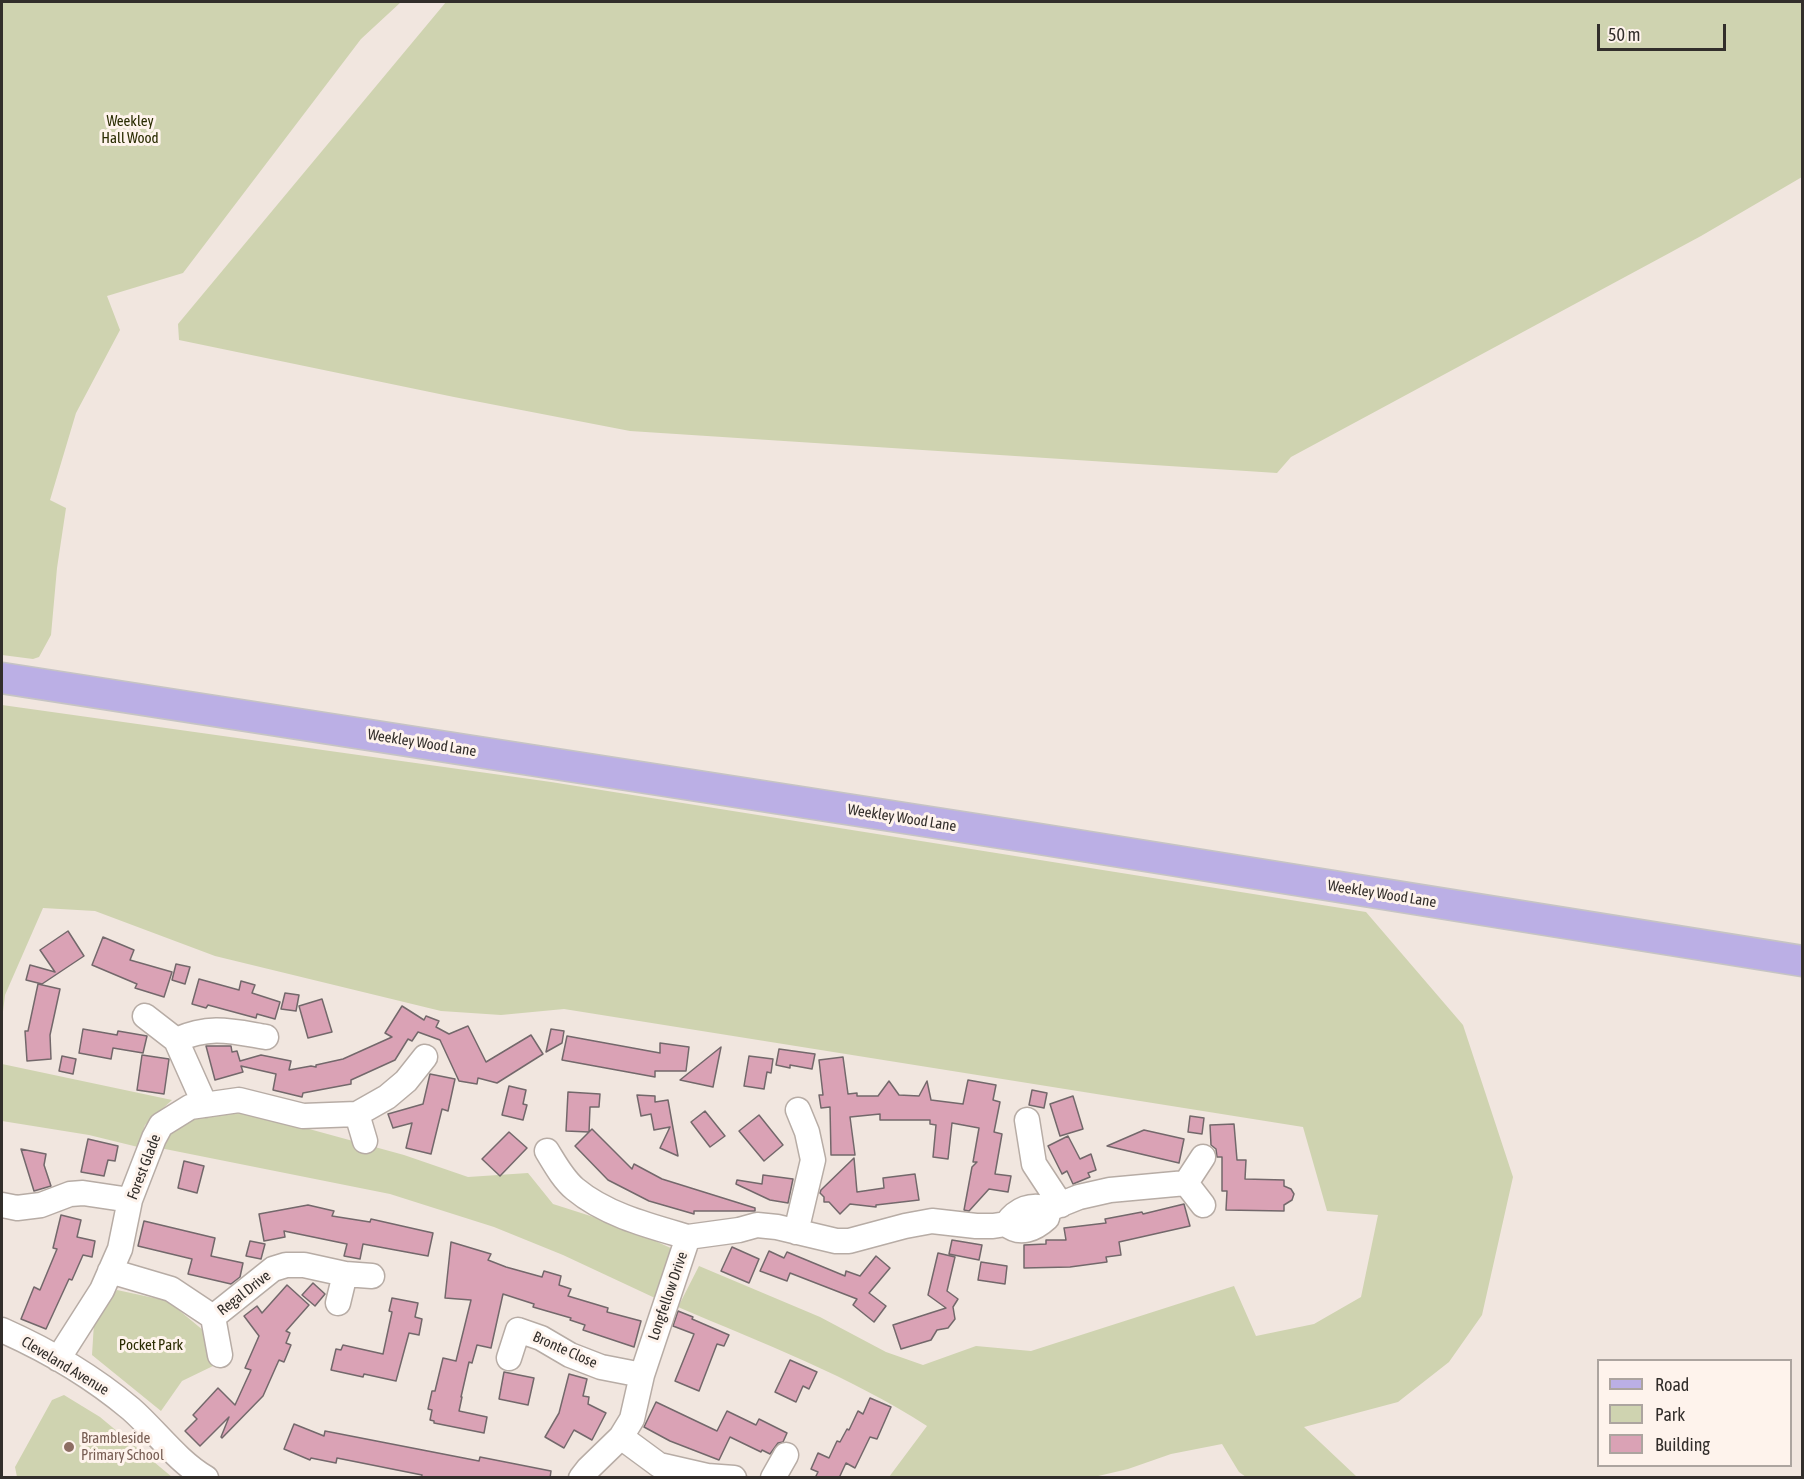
<!DOCTYPE html>
<style>
body{margin:0}
#map{position:relative;width:1804px;height:1479px;overflow:hidden;background:#f1e6df;font-family:"Asap Condensed",sans-serif}
canvas{display:block}
.frame{position:absolute;inset:0;border:3px solid #322e2b;pointer-events:none}
.legend{position:absolute;left:1597px;top:1359px;width:195px;height:108px;box-sizing:border-box;background:#fef3ec;border:2px solid #aca49f;margin:0;padding:8px 10px;list-style:none;font-size:18px;color:#322e2b}
.legend li{display:flex;align-items:center;gap:12px;height:30px}
.legend b{width:30px;border:2px solid #aca49f}
.scale{position:absolute;left:1597px;top:24px;width:129px;height:27px;box-sizing:border-box;border:3px solid #322e2b;border-top:0;padding-left:8px;font-size:18px;line-height:21px;white-space:nowrap;color:#322e2b;-webkit-text-stroke:4px #fef3ec;paint-order:stroke}
</style>
<div id="map">
<canvas width="1804" height="1479"></canvas>
<div class="frame"></div>
<ul class="legend">
<li><b style="height:8px;background:#bbafe5"></b>Road</li>
<li><b style="height:16px;background:#cfd3b0"></b>Park</li>
<li><b style="height:16px;background:#daa2b5"></b>Building</li>
</ul>
<div class="scale">50 m</div>
</div>
<script>
const g = document.querySelector('canvas').getContext('2d');
g.lineJoin = 'round';
function paint(path, color) {
  g.fillStyle = color;
  g.fill(path, 'evenodd');
}
function strokePath(path, color, width, dash) {
  g.strokeStyle = color;
  g.lineWidth = width;
  g.lineCap = dash ? 'butt' : 'round';
  g.setLineDash(dash || []);
  g.stroke(path);
}
function drawText(font, color, halo, rows, align = 'center') {
  g.font = font + ' "Asap Condensed",sans-serif';
  g.lineWidth = 6;
  g.setLineDash([]);
  g.textBaseline = 'middle';
  g.strokeStyle = halo;
  g.fillStyle = color;
  for (const [text, x, y, turn = 0] of rows) {
    g.save();
    g.translate(x, y);
    g.rotate((+turn || 0) * Math.PI / 180);
    g.textAlign = isNaN(turn) ? turn : align;
    if (halo) g.strokeText(text, 0, 0);
    g.fillText(text, 0, 0);
    g.restore();
  }
}
paint(new Path2D(`
 M2 2H401L361 39 183 273 107 296 120 330 76 413 50 500 66 508 57 568 51 635 39 657 33 659 2 655Z
 M446 2H1802V177L1701 236 1291 457 1277 473 630 431 454 397 179 340 178 324Z
 M2 705 551 782 1366 912 1463 1025 1513 1177 1482 1315 1449 1362 1398 1402 1304 1427 1357 1477H1246L1239 1472 1222 1444 1171 1454 1128 1469 1094 1477H889L927 1426C850 1376 762 1343 678 1307L699 1266 820 1317 886 1352 923 1365 976 1346 1031 1351 1234 1286 1256 1336 1314 1324 1361 1297 1378 1215 1327 1211 1303 1127 564 1009 501 1015 441 1011 215 956 95 911 43 908 5 995 2 1020Z
 M2 1064 172 1100 145 1125 138 1147 89 1135 2 1121Z
 M225 1110 269 1118 404 1155 468 1177 528 1173 553 1204 625 1227 675 1250 655 1298 563 1255 494 1227 390 1194 160 1148 171 1132 199 1114Z
 M117 1290 168 1301 204 1331 213 1366 182 1381 161 1411 92 1355 94 1323Z
 M64 1395 100 1417 172 1477H17L15 1467 52 1400Z`), '#cfd3b0');
const building = new Path2D(`
 M68 931 84 956 42 984 26 980 30 965 55 972 40 950Z
 M103 937 134 950 130 960 172 972 164 997 135 988 137 984 92 965Z
 M176 964 190 967 185 984 172 980Z
 M199 979 239 990 241 981 255 985 252 993 280 1002 275 1019 257 1014 256 1018 208 1005 206 1008 192 1004Z
 M38 984 60 989 50 1035 51 1059 27 1061 25 1031H28Z
 M285 993 299 995 296 1011 281 1009Z
 M322 999 332 1032 308 1038 299 1006Z
 M402 1006 424 1020 426 1016 439 1021 436 1027 449 1034 468 1026 486 1062 531 1035 543 1054 497 1083 478 1078 477 1084 459 1081 440 1040 418 1032 412 1041 408 1039 395 1060 351 1080V1084L303 1093 302 1097 273 1090 276 1074 241 1066 243 1072 215 1080 206 1046H231L232 1052 237 1051 240 1061 261 1055 291 1061 289 1070 311 1066 316 1067V1065L343 1059 392 1037 385 1033Z
 M83 1029 117 1035 118 1031 147 1036 143 1053 113 1048 111 1059 79 1053Z
 M551 1029 564 1031 562 1043 546 1052Z
 M567 1036 660 1053V1043L689 1047 686 1071H655V1077L562 1060Z
 M721 1047 713 1087 680 1080Z
 M779 1049 815 1054 812 1069 790 1065V1068L776 1065Z
 M142 1055 169 1059 164 1094 137 1090Z
 M62 1056 76 1059 73 1074 59 1071Z
 M749 1056 773 1059 771 1073 767 1072 764 1089 744 1086Z
 M843 1057 848 1094 857 1093V1096H878L889 1081 899 1095 919 1096 927 1081 931 1100 963 1104 968 1080 996 1085 993 1100 1000 1102 994 1132 1002 1134 995 1174 1011 1176 1008 1192 989 1189 969 1211 964 1210 972 1167 977 1162H973L979 1128 952 1123 948 1159 933 1157 936 1125 930 1124V1120H880V1114L850 1117 855 1155H831L830 1107 821 1108 819 1095H823L819 1060Z
 M430 1074 455 1079 448 1111 442 1109 431 1154 406 1148 412 1123 393 1128 388 1114 423 1104Z
 M509 1086 526 1090 523 1104 527 1105 523 1120 502 1115Z
 M1032 1090 1047 1093 1044 1108 1029 1105Z
 M568 1092 600 1094 599 1107H590L589 1132 566 1131Z
 M637 1095 655 1096V1102L668 1100 678 1156 660 1148 670 1127 654 1130 651 1114 641 1116Z
 M1073 1096 1083 1129 1060 1136 1050 1104Z
 M705 1111 725 1136 710 1147 691 1122Z
 M759 1115 783 1145 764 1161 739 1131Z
 M1190 1116 1204 1118 1202 1134 1188 1132Z
 M1234 1124 1237 1160H1246L1245 1179 1284 1180V1186L1291 1189 1294 1194 1292 1200 1284 1205V1211L1226 1210 1227 1191H1222V1157H1217L1216 1149 1211 1145 1210 1125Z
 M592 1129 632 1169 634 1164 662 1179 755 1208V1211H694V1214L649 1201 608 1180 575 1146Z
 M1144 1130 1184 1139 1179 1163 1107 1146Z
 M509 1132 527 1148 500 1176 482 1159Z
 M1068 1136 1080 1159 1091 1154 1096 1170 1088 1173 1090 1177 1073 1184 1067 1171 1062 1174 1048 1146Z
 M88 1139 118 1146 115 1161 108 1160 104 1176 81 1172Z
 M21 1149 46 1154 44 1165 51 1186 34 1191Z
 M854 1158 857 1192 884 1188 883 1178 915 1174 919 1200 876 1205V1207L850 1204 840 1214 829 1202H824V1197L820 1193 821 1190Z
 M184 1161 204 1166 197 1193 178 1188Z
 M763 1175 793 1179 788 1203 770 1200 736 1184 737 1180 762 1184Z
 M1184 1204 1190 1226 1119 1242 1121 1255 1106 1257 1107 1262 1070 1267 1024 1268V1245L1046 1244V1240H1066L1064 1228 1106 1223 1105 1219 1142 1212 1143 1214Z
 M308 1205 334 1211 332 1216 370 1222 371 1219 433 1233 428 1256 363 1244 360 1259 344 1256 347 1244 284 1231 285 1237 264 1241 259 1214Z
 M61 1215 81 1220 77 1237 95 1241 92 1257 83 1255 72 1280 69 1279 46 1329 21 1319 34 1287 40 1290 57 1249 53 1248Z
 M144 1221 215 1238 211 1256 243 1263 240 1277 231 1284 188 1274 192 1259 138 1246Z
 M952 1240 982 1245 979 1260 949 1254Z
 M250 1241 265 1244 261 1259 246 1256Z
 M451 1242 491 1254 488 1260 506 1267 542 1277 544 1271 561 1276 559 1285 571 1289 568 1296 608 1308 607 1312 641 1321 634 1347 583 1330 585 1325 570 1320 571 1318 533 1307 534 1304 503 1294 491 1348 477 1345 472 1363 469 1362 461 1397H462L459 1411 487 1417 484 1433 434 1423V1421L430 1420 432 1410 428 1409 432 1391H435L443 1358 456 1361 471 1300 445 1298Z
 M732 1247 759 1259 749 1283 721 1271Z
 M769 1251 784 1258 787 1252 845 1276 846 1271 860 1276 876 1256 890 1268 869 1293 886 1306 874 1322 853 1305 857 1299 790 1273 787 1281 760 1271Z
 M938 1253 955 1257 947 1291 958 1299 953 1307 955 1319 948 1328 937 1330 931 1340 901 1349 893 1325 946 1308 928 1295Z
 M981 1262 1007 1266 1005 1284 978 1280Z
 M313 1283 325 1294 315 1306 302 1295Z
 M287 1285 309 1305 286 1331 290 1333 286 1343 291 1345 284 1362 279 1360 263 1396 222 1438 221 1437 229 1417 200 1446 185 1431 197 1419 193 1415 218 1388 235 1405 251 1370 245 1368 259 1336 244 1316 257 1306 262 1313Z
 M392 1298 418 1303 415 1317 422 1319 419 1335 409 1333 396 1381 364 1374 363 1377 331 1370 336 1349 341 1350 343 1345 383 1354 392 1312 389 1311Z
 M678 1311 693 1317 692 1319 729 1335 724 1346 717 1344 699 1391 675 1381 694 1334 673 1326Z
 M790 1360 817 1372 809 1389 803 1386 796 1402 775 1392Z
 M504 1372 534 1378 528 1405 499 1399Z
 M569 1374 587 1379 583 1396 589 1397 588 1404 606 1413 592 1440 574 1430 564 1448 545 1437 559 1413Z
 M870 1398 891 1407 877 1439 870 1437 855 1468 846 1463 839 1478H815L818 1472 811 1469 818 1453 829 1458 837 1441 840 1442 847 1429 849 1430 858 1411 863 1414Z
 M656 1402 717 1431 727 1411 756 1425 759 1419 787 1433 783 1442 778 1443 770 1454 762 1450 761 1452 730 1437 719 1460 670 1441 644 1427Z
 M294 1424 324 1436 325 1431 479 1461 480 1457 551 1471 550 1478H421L422 1475 337 1458 336 1463 311 1458 310 1460 284 1449Z`);
paint(building, '#daa2b5');
strokePath(building, '#73686b', 1.5);
const minor = new Path2D(`
 M145 1016 176 1040 205 1105
 M176 1040C211 1025 230 1031 266 1037
 M357 1114 365 1141
 M1027 1120 1034 1164 1061 1205
 M547 1151C555 1164 563 1179 575 1189 606 1215 650 1226 688 1237
 M1186 1183 1203 1205
 M2 1205 17 1208 41 1205 70 1194 83 1193 130 1200
 M1006 1224C1020 1236 1035 1229 1047 1218L1049 1209
 M796 1232 813 1160 807 1132 798 1110
 M110 1271 171 1289 213 1317 273 1269 286 1265H304L345 1274 372 1276
 M338 1303 345 1274
 M213 1317 220 1355
 M2 1330C47 1350 93 1377 131 1409 156 1431 177 1461 206 1478
 M509 1358 518 1330 541 1338 570 1355 601 1367 642 1375
 M58 1359 102 1290 120 1249 130 1200 154 1138 161 1125 190 1107 239 1100 303 1116 357 1114 387 1097 406 1081 425 1057
 M621 1437 659 1465 707 1476 734 1478
 M581 1478 588 1469 621 1437 632 1419 642 1375 688 1237 739 1230 757 1225 777 1227 836 1241H849L905 1226 932 1221 976 1226H993L1006 1224C1017 1209 1031 1203 1049 1209L1079 1197 1110 1190 1186 1183 1203 1157
 M773 1478 786 1455`);
const major = new Path2D(`
 M2 678 1033 838 1802 961`);
strokePath(minor, '#b7aca5', 27);
strokePath(major, '#c6c4c4', 33);
strokePath(minor, '#fff', 24);
strokePath(major, '#bbafe5', 30);
for (const [x, y, r, color] of [
 [69,1447,6,"#8d6e63"]
]) {
  const dot = new Path2D();
  dot.arc(x, y, r, 0, 2 * Math.PI);
  g.fillStyle = color;
  g.fill(dot);
  strokePath(dot, '#fef3ec', 2);
}
drawText('15px', '#2a2c02', '#fef3ec', [
 ["Weekley",130,121],
 ["Hall Wood",130,138],
 ["Pocket Park",151,1345]
]);
drawText('15px', '#322e2b', '#fef3ec', [
 ["Weekley Wood Lane",422,743,9],
 ["Weekley Wood Lane",902,818,9],
 ["Weekley Wood Lane",1382,894,9],
 ["Forest Glade",144,1167,-69],
 ["Regal Drive",244,1293,-38],
 ["Longfellow Drive",668,1296,-71],
 ["Bronte Close",565,1350,24],
 ["Cleveland Avenue",65,1366,31]
]);
drawText('15px', '#785e54', '#fef3ec', [
 ["Brambleside",81,1438],
 ["Primary School",81,1455]
], 'left');
</script>
